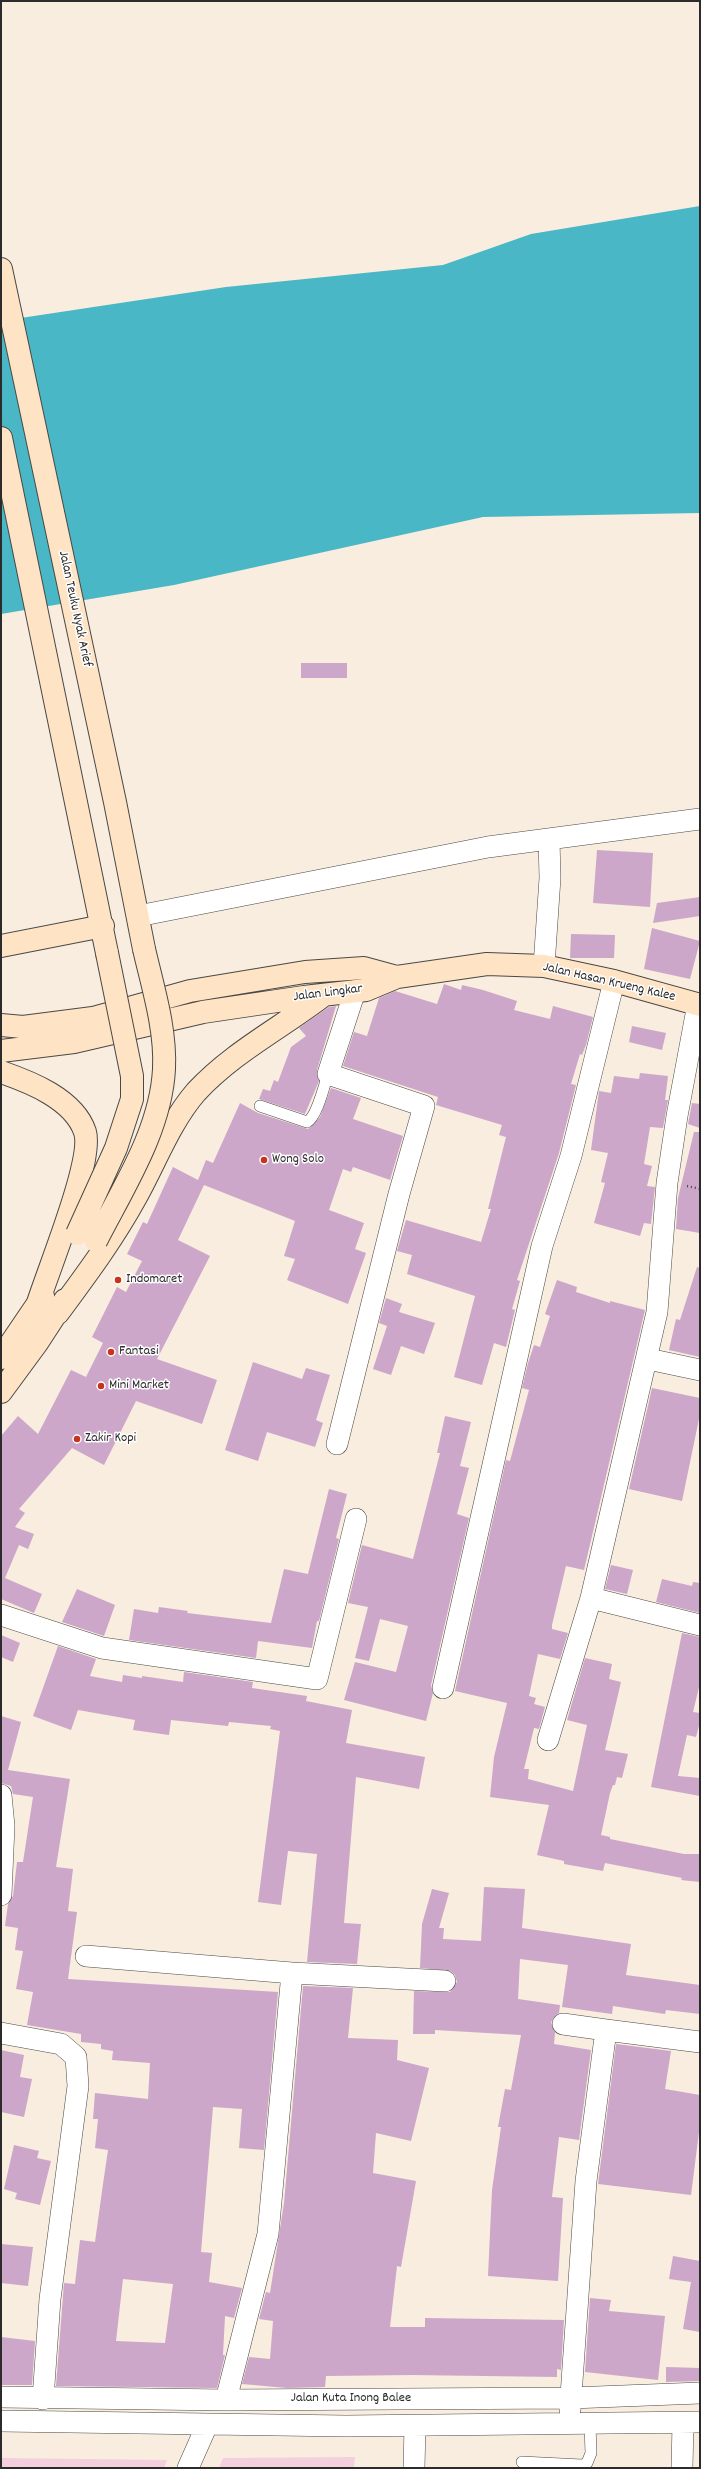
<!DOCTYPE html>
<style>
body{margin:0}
#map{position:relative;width:701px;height:2469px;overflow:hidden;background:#f8edde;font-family:Dekko,sans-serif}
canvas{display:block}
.frame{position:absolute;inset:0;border:2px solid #2b2b2b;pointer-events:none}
</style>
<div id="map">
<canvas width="701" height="2469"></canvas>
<div class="frame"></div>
</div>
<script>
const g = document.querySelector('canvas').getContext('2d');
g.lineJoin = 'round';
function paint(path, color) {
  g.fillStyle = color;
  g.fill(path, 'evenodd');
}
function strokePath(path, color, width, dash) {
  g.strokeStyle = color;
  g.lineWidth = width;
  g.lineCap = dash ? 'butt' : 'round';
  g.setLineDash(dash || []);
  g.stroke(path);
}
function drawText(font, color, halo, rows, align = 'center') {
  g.font = font + ' Dekko,sans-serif';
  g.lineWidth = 3;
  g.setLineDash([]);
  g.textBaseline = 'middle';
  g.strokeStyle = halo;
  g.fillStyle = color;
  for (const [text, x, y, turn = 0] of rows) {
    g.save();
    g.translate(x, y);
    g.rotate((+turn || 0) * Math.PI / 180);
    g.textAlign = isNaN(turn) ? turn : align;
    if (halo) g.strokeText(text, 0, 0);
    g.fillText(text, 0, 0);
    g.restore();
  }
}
paint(new Path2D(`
 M355 2457 354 2468H219L223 2458Z
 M1 2458 167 2460 164 2468H1Z`), '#f4cfdd');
paint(new Path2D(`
 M700 206V513L483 517 174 585 1 614V321L226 287 443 265 531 234Z`), '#49b7c5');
paint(new Path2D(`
 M301 663H347V678H301Z
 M597 850 653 853 650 907 593 903Z
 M700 897V916L653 923 657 903Z
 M652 928 700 941 690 979 644 969Z
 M571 934 615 935 614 958H570Z
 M444 984 461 990 462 985 483 990 517 1001 514 1010 550 1019 553 1006 593 1017 586 1045 582 1055 580 1054 571 1084 576 1085 559 1153 517 1280 520 1281 512 1309 515 1310 506 1347 494 1343 482 1385 454 1377 475 1296 407 1274 412 1255 397 1251 406 1220 481 1242 491 1209H488L506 1137 499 1135 502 1125 436 1105 438 1097 343 1066 354 1032 367 1036 379 998 395 991 437 1004Z
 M336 1006 317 1070 319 1081 305 1114 259 1099 263 1089 270 1091 274 1080 278 1082 291 1047 306 1036 299 1028 329 1007Z
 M632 1026 666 1033 662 1050 629 1042Z
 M640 1073 668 1076 665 1100H668L663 1128 650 1127 644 1164 652 1166 647 1186 655 1187 651 1224 644 1223 640 1236 594 1223 605 1183 601 1182 608 1153 591 1150 599 1091 611 1093 614 1076 639 1079Z
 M331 1088 361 1098 353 1119 403 1136 390 1180 353 1167 351 1172 343 1169 329 1210 364 1223 355 1249 366 1253 348 1304 287 1280 295 1259 284 1256 295 1221 204 1185 178 1240 210 1256 157 1359 217 1380 202 1424 136 1401 104 1465 72 1448 19 1509 25 1513 15 1527 34 1534 28 1549 19 1545 5 1578 42 1594 34 1613 1 1599V1436L18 1416 38 1434 71 1370 86 1377 103 1343 92 1337 117 1287 126 1292 142 1261 127 1254 143 1222 147 1224 173 1167 198 1180 206 1160 213 1163 240 1103 258 1113 308 1129 320 1117Z
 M692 1103 700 1104V1128L688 1124Z
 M694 1132H700V1233L676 1229 678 1198Z
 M697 1267 700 1268V1357L669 1350 676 1319 680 1320Z
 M557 1280 577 1287 576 1292 610 1303V1301L645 1310 584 1570 566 1566 552 1625V1629L568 1633 560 1659 538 1654 529 1696 536 1698 534 1704 545 1707 539 1729 534 1728 524 1769H529L528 1779 573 1791 587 1725 567 1720 585 1658 612 1664 609 1679 621 1682 605 1750 628 1754 622 1778 617 1777 615 1785H613L610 1793 601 1835 610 1837V1839L684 1854H700V1882L681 1880 682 1878 605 1863 603 1871 564 1864V1861L537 1855 549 1805 490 1797 494 1757 507 1703 455 1691 506 1460 510 1461 529 1390 522 1388 528 1363 534 1345 540 1347 550 1316 545 1314Z
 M386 1298 402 1304 399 1312 435 1323 424 1354 401 1346 391 1375 373 1369 387 1326 379 1323Z
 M253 1362 302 1379 306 1368 330 1375 316 1420 323 1423 315 1447 267 1432 258 1461 225 1450Z
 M652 1388 700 1398V1414L682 1501 629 1489Z
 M445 1416 471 1422 460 1466 469 1468 457 1514 469 1518 431 1685 433 1693 426 1721 344 1700 355 1662 396 1672 408 1626 380 1619 369 1661 355 1658 368 1607 348 1603 362 1545 413 1559 440 1453H437Z
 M329 1489 347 1494 336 1538 339 1539 319 1621H317L312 1648 258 1641 256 1658 129 1640 134 1609 158 1613 159 1607 188 1611 187 1613 271 1623 284 1569 308 1574Z
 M611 1565 633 1570 627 1594 605 1589Z
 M662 1579 692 1586 693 1582 700 1583V1613L656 1602Z
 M77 1589 115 1605 104 1636 62 1622Z
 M682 1633 700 1637V1683L693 1712 700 1713V1722L696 1737 687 1735 678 1776 700 1778V1796L651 1787Z
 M1 1635 20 1643 13 1662 1 1657Z
 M58 1646 96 1659 90 1676 122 1682 123 1675 142 1678V1676L183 1682 184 1672 253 1682 252 1688 307 1696 306 1701 352 1710 346 1743 425 1757 419 1789 356 1777 344 1923 361 1924 357 1964 307 1962 317 1854 288 1851 281 1905 258 1902 280 1731 270 1729 271 1726 229 1722 228 1726 171 1720 169 1735 133 1730 135 1720 78 1710 71 1730 33 1716Z
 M1 1716 21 1722 8 1770 70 1779 56 1867 73 1869 68 1911 77 1912 68 1979 278 1992 264 2150 239 2148 242 2109 213 2107 201 2252 212 2253 209 2282 242 2288 234 2318 225 2316 223 2355H225L217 2388 56 2386 64 2283 75 2284 80 2240 95 2242 103 2184 108 2150 95 2148 98 2119H93L95 2093 148 2099 150 2063 112 2060 113 2051 101 2049V2044L81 2042V2034L27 2025 33 1992 16 1989 23 1951 15 1950 18 1928 5 1926 8 1904 13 1896 17 1862H23L33 1797 13 1794 11 1786 1 1783ZM123 2279 173 2284 165 2343 116 2341Z
 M484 1887 525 1889 522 1928 631 1944 626 1975 700 1985V2014L666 2010 665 2014 613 2006 612 2014 562 2007 568 1965 520 1959 518 1999 560 2005 559 2013 551 2022 555 2033 554 2044 591 2050 579 2140 559 2137 552 2197 563 2198 558 2281 488 2276 492 2190 501 2127H498L505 2089 511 2090 521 2035 435 2030V2034H413L414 1991 450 1992 457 1982 455 1975 451 1971 420 1968 422 1924 432 1889 449 1893 439 1928H444L443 1939 481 1941Z
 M303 1986 353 1988 348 2038 398 2040 397 2060 429 2068 411 2141 376 2133 373 2173 416 2181 401 2267 397 2266 390 2327H425V2318L564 2320 561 2370 557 2369V2377L412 2375 326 2376 325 2387 287 2388 242 2384 249 2357 270 2359 273 2321 259 2319 266 2292 270 2293 284 2203Z
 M616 2044 671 2051 665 2089 700 2095V2124L691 2195 598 2184Z
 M1 2050 24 2055 20 2077 32 2079 24 2117 1 2112Z
 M14 2145 39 2151 37 2158 51 2161 40 2205 15 2199 17 2193 4 2189Z
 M1 2244 33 2247 28 2286 1 2283Z
 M673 2256 700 2261V2332L683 2329 691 2282 669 2279Z
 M590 2298 611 2300 609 2311 665 2316 658 2380 585 2372Z
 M1 2337 35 2341 32 2385H1Z
 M666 2367 700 2368V2381L666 2382Z`), '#cca7ca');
const lane = new Path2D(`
 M260 1106 307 1122C317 1117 324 1086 328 1074
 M522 2462 582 2465 587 2463 591 2453 590 2425`);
const street = new Path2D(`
 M138 916 488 847 700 819
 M544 966 550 878 549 839
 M698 1004 677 1116 667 1183 657 1312 591 1598 700 1625
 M648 1359 700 1370
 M337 1444 399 1194 424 1106 328 1074 355 991
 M1 1615 102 1648 317 1679 356 1519
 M443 1688 542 1246 571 1156 614 981
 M548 1740 591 1598
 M1 1795 4 1826 1 1895
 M86 1956 292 1973
 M563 2024 606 2030 586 2181 570 2410
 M606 2030 700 2042
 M1 2033 61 2044 76 2057 78 2086 50 2299 43 2399
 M1 2397 226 2400 571 2398 700 2393
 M226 2400 268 2234 292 1973 445 1981
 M1 2421 346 2426 700 2422
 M188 2468 207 2425
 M414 2468 415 2426
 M682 2468 683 2423`);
const secondary = new Path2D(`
 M1 269 115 802 144 949
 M1 438 107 953
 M1 946 103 926
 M1 1025 23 1027 93 1018 190 991 305 972 364 968 397 977
 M1 1051 74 1042 203 1012 304 997 366 990 397 977 487 964 544 966 614 981 700 1005
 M1 1072C30 1082 74 1099 85 1132 94 1161 46 1275 36 1309
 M58 1313C86 1275 113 1239 136 1197 155 1163 170 1122 196 1092 233 1052 281 1028 324 995
 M1 1358 43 1296
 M1 1392 37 1343 65 1300`);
strokePath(lane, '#4a4846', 12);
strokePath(street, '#4a4846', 22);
strokePath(secondary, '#4a4846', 24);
strokePath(new Path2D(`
 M687 1186 700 1189`), '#4a4846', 2.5, [1, 3]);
strokePath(lane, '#fff', 11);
strokePath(street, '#fff', 21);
strokePath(secondary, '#fee4c5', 22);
const secondaryBridge = new Path2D(`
 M77 1234 116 1148 132 1099V1076L107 953
 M96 1241C123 1188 161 1130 164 1069 166 1029 153 988 144 949`);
strokePath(secondaryBridge, '#4a4846', 24, []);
strokePath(secondaryBridge, '#fee4c5', 22);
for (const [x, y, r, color] of [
 [264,1160,4,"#c8321e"],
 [118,1280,4,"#c8321e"],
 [111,1352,4,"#c8321e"],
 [101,1386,4,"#c8321e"],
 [77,1439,4,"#c8321e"]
]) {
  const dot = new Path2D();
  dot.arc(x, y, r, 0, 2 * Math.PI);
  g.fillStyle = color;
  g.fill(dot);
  strokePath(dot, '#fff', 1.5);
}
drawText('14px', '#2b2b2b', '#fff', [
 ["Jalan Teuku Nyak Arief",74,609,78],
 ["Jalan Hasan Krueng Kalee",609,983,13],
 ["Jalan Lingkar",328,994,-7],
 ["Jalan Kuta Inong Balee",351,2399]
]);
drawText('14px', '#2b2b2b', '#fff', [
 ["Wong Solo",272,1160],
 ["Indomaret",126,1280],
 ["Fantasi",119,1352],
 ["Mini Market",109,1386],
 ["Zakir Kopi",85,1439]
], 'left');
</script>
